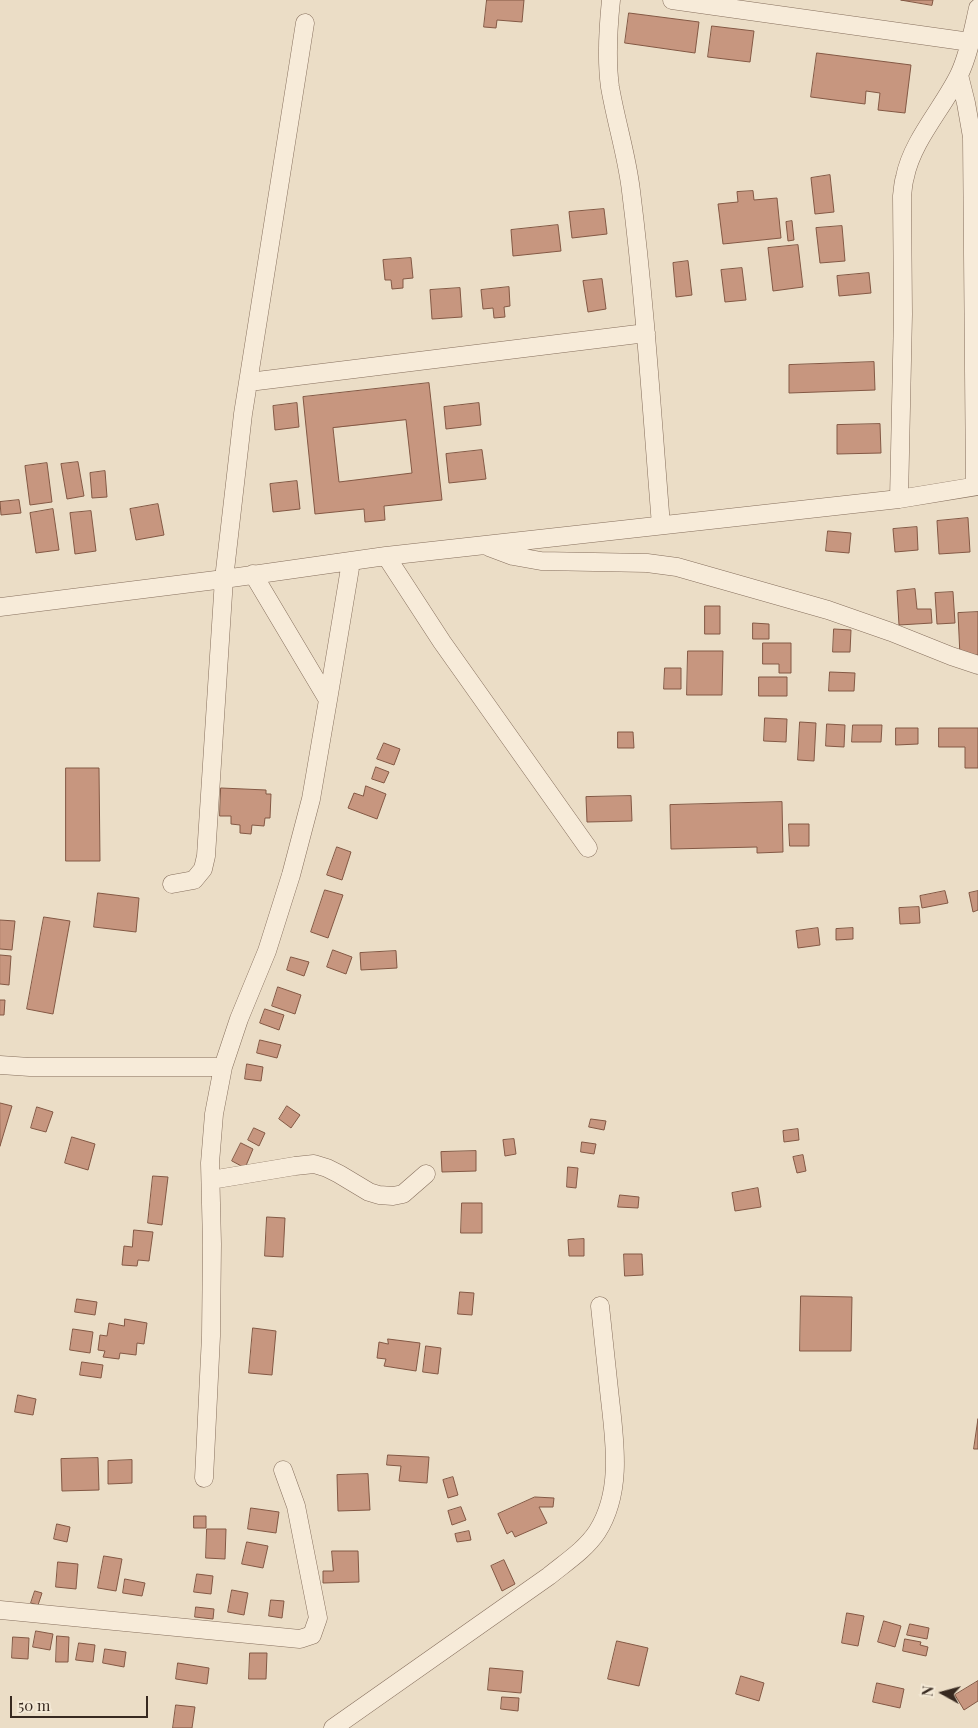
<!DOCTYPE html>
<style>
body{margin:0}
#map{position:relative;width:978px;height:1728px;overflow:hidden;background:#ebddc6;font-family:"Playfair Display",serif}
canvas{display:block}
.north{position:absolute;left:918px;top:1668px;width:50px;height:50px;-webkit-text-stroke:4px #f3e8d5;paint-order:stroke;rotate:277deg;font-size:14px;font-weight:700;line-height:20px;text-align:center;color:#372920}
.north::after{content:'';display:block;margin:auto;width:18px;height:22px;background:#372920;clip-path:polygon(50% 0,100% 100%,50% 72%,0 100%)}
.scale{position:absolute;left:10px;top:1696px;width:138px;height:22px;box-sizing:border-box;border:2px solid #372920;border-top:0;padding-left:6px;font-size:15px;line-height:18px;white-space:nowrap;color:#372920;-webkit-text-stroke:4px #f3e8d5;paint-order:stroke}
</style>
<div id="map">
<canvas width="978" height="1728"></canvas>
<div class="north">N</div>
<div class="scale">50 m</div>
</div>
<script>
const g = document.querySelector('canvas').getContext('2d');
g.lineJoin = 'round';
function paint(path, color) {
  g.fillStyle = color;
  g.fill(path, 'evenodd');
}
function strokePath(path, color, width, dash) {
  g.strokeStyle = color;
  g.lineWidth = width;
  g.lineCap = dash ? 'butt' : 'round';
  g.setLineDash(dash || []);
  g.stroke(path);
}
const building = new Path2D(`
 M487 0H524L522 22 497 20 496 28 484 27Z
 M901 0H933L932 5Z
 M629 13 699 22 695 53 625 43Z
 M712 26 754 31 750 62 708 57Z
 M817 53 911 65 905 113 878 110 880 93 866 91 865 104 811 97Z
 M830 175 834 212 815 214 811 178Z
 M753 191 754 200 777 198 781 238 723 244 718 204 738 202 737 192Z
 M604 209 607 234 572 238 569 212Z
 M792 221 794 240 788 241 786 222Z
 M558 225 561 251 513 256 511 230Z
 M842 226 845 261 820 263 816 228Z
 M798 245 803 287 773 291 768 248Z
 M411 258 413 278 403 279V288L392 289 391 280H385L383 260Z
 M688 261 692 295 676 297 673 263Z
 M742 268 746 300 725 302 721 270Z
 M869 273 871 293 839 296 837 276Z
 M602 279 606 309 588 312 583 281Z
 M509 287 510 306 504 307 505 317 494 318 493 308 483 309 481 290Z
 M460 288 462 317 432 319 430 290Z
 M874 362 875 390 789 393V365Z
 M429 383 442 500 384 506 385 520 365 522 364 509 315 514 303 397ZM406 420 412 473 339 482 333 428Z
 M297 403 299 427 275 430 273 406Z
 M479 403 481 425 446 429 444 407Z
 M880 424 881 453 837 454V425Z
 M482 450 486 479 449 483 446 454Z
 M78 462 84 496 67 499 61 464Z
 M47 463 52 502 30 505 25 466Z
 M105 471 107 497 92 498 90 473Z
 M297 481 300 509 273 512 270 484Z
 M19 500 21 513 1 515 0 502Z
 M158 504 164 535 136 540 130 509Z
 M53 509 59 550 36 553 30 513Z
 M91 511 96 551 75 554 70 513Z
 M968 518 970 552 939 554 937 521Z
 M917 527 918 550 895 552 893 529Z
 M828 531 851 533 849 553 826 551Z
 M915 589 917 609H931L932 623 899 625 897 591Z
 M953 592 955 623 937 624 935 593Z
 M705 606H720V634H705Z
 M978 612V655L960 656 958 613Z
 M753 623 769 624V639H753Z
 M834 629 851 630 850 652H833Z
 M763 643H791V673H779V664H763Z
 M688 651H723L722 695H687Z
 M665 668H681V689H664Z
 M830 672 855 673 854 691H829Z
 M759 677H787V696H759Z
 M765 718 787 719 786 742 764 741Z
 M800 722 816 723 814 761 798 760Z
 M827 724 845 725 844 747 826 746Z
 M853 725H882L881 742H852Z
 M896 728H918V744L896 745Z
 M939 728H978V768H965V747H939Z
 M618 732H633L634 748H618Z
 M384 743 400 749 394 765 377 759Z
 M376 767 389 772 384 783 372 779Z
 M66 768H99L100 861H66Z
 M366 786 386 794 377 819 348 808 354 793 363 796Z
 M221 788 266 790V794H271L270 818H265L264 826 252 825 251 834 240 833V825L231 824V816H220Z
 M631 796 632 821 587 822 586 797Z
 M782 802 783 852 757 853V847L671 849 670 805Z
 M789 824H809V846H790Z
 M337 847 351 852 342 880 327 875Z
 M325 890 343 895 328 938 311 932Z
 M945 891 948 903 922 908 920 896Z
 M978 891V910L973 912 969 893Z
 M98 893 139 898 136 932 94 927Z
 M919 907 920 923 900 924 899 908Z
 M44 917 70 921 53 1014 27 1009Z
 M0 920 15 921 12 950 0 949Z
 M818 928 820 945 798 948 796 931Z
 M853 928V939L836 940V929Z
 M333 950 352 957 346 974 327 967Z
 M396 951 397 968 361 970 360 953Z
 M0 955 11 956 9 985 0 984Z
 M291 957 309 962 304 976 287 970Z
 M278 987 301 995 295 1014 272 1006Z
 M0 1000H5L4 1015H0Z
 M265 1009 284 1015 279 1030 260 1023Z
 M260 1040 281 1045 277 1058 257 1053Z
 M247 1064 263 1067 261 1081 245 1079Z
 M0 1103 12 1106 0 1146Z
 M287 1106 300 1115 291 1128 279 1119Z
 M37 1107 53 1112 46 1132 31 1128Z
 M591 1119 606 1121 604 1130 589 1127Z
 M254 1128 265 1133 259 1146 248 1140Z
 M798 1129 799 1140 784 1142 783 1131Z
 M72 1137 95 1144 88 1170 65 1163Z
 M514 1139 516 1154 505 1156 503 1140Z
 M582 1142 596 1144 594 1154 581 1152Z
 M241 1143 253 1149 245 1168 232 1161Z
 M476 1151V1171L442 1172 441 1152Z
 M803 1155 806 1171 797 1173 793 1157Z
 M568 1167 578 1168 576 1188 567 1187Z
 M153 1176 168 1177 162 1225 148 1223Z
 M758 1188 761 1207 735 1211 732 1193Z
 M620 1195 639 1197 638 1208 618 1207Z
 M462 1203H482V1233H461Z
 M267 1217 285 1218 283 1257 265 1256Z
 M134 1230 153 1232 149 1261 138 1260 137 1266 122 1265 124 1246 132 1247Z
 M584 1239V1256H569L568 1240Z
 M624 1254H642L643 1275 625 1276Z
 M460 1292 474 1293 472 1315 458 1314Z
 M801 1296 852 1297 851 1351H800Z
 M77 1299 97 1302 95 1315 75 1312Z
 M125 1319 147 1323 144 1344 137 1343 136 1355 120 1353 119 1359 103 1357 105 1351 98 1350 100 1335 107 1336 109 1323 124 1326Z
 M253 1328 276 1331 272 1375 249 1373Z
 M73 1329 93 1332 90 1353 70 1350Z
 M388 1339 420 1343 416 1371 384 1366 386 1359 377 1358 379 1342 388 1344Z
 M426 1346 441 1348 438 1374 423 1372Z
 M82 1362 103 1365 101 1378 80 1375Z
 M18 1395 36 1399 33 1415 15 1412Z
 M978 1419V1449H974Z
 M388 1455 429 1457 427 1483 399 1481 401 1466 387 1465Z
 M98 1458 99 1490 62 1491 61 1459Z
 M132 1460V1483L108 1484V1461Z
 M368 1474 370 1510 338 1511 337 1475Z
 M453 1477 458 1495 448 1498 443 1480Z
 M535 1497 554 1498 553 1507H539L547 1523 515 1537 512 1531 507 1534 498 1514Z
 M461 1507 466 1520 452 1525 448 1511Z
 M251 1508 279 1512 276 1533 248 1529Z
 M194 1516H206V1528H194Z
 M57 1524 70 1527 67 1542 54 1539Z
 M207 1529H226L225 1559 206 1558Z
 M469 1531 471 1540 457 1542 455 1534Z
 M247 1542 268 1546 263 1568 242 1564Z
 M332 1551H358L359 1582 323 1583V1571H333Z
 M104 1556 122 1559 116 1591 98 1588Z
 M504 1560 515 1584 502 1591 491 1566Z
 M58 1562 78 1564 76 1589 56 1587Z
 M197 1574 213 1576 211 1594 194 1592Z
 M125 1579 145 1583 142 1596 123 1593Z
 M232 1590 248 1593 244 1615 228 1612Z
 M35 1591 42 1593 38 1605 31 1603Z
 M271 1600 284 1601 282 1618 269 1616Z
 M196 1607 214 1609 213 1619 195 1617Z
 M847 1613 864 1616 858 1646 842 1643Z
 M884 1621 901 1626 895 1647 878 1642Z
 M910 1624 929 1628 927 1639 907 1635Z
 M36 1631 53 1634 50 1650 33 1647Z
 M57 1636 69 1637 68 1662H56Z
 M13 1637 29 1638 28 1659 12 1658Z
 M905 1639 921 1642 920 1645 928 1647 926 1656 903 1651Z
 M617 1641 648 1648 639 1686 608 1679Z
 M79 1643 95 1645 93 1662 76 1660Z
 M105 1649 126 1652 124 1667 103 1663Z
 M250 1653H267L266 1679H249Z
 M178 1663 209 1668 207 1684 176 1679Z
 M490 1668 523 1671 521 1693 488 1690Z
 M741 1676 764 1683 759 1701 736 1694Z
 M978 1681V1701L964 1710 955 1695Z
 M877 1683 904 1689 900 1708 873 1702Z
 M502 1697 519 1698 518 1711 501 1709Z
 M176 1705 195 1707 192 1728H173Z`);
paint(building, '#c7967f');
strokePath(building, '#835844', 1);
const minor = new Path2D(`
 M611 0C608 29 606 58 610 87 616 122 627 156 631 191 645 302 652 414 661 525
 M672 0 970 42
 M959 75 966 103 972 137 975 486
 M249 382 646 333
 M899 499 903 314 902 196C903 189 903 183 905 177 912 141 943 108 959 75 969 54 973 30 978 8
 M489 547 513 556 541 561 647 563 677 567 828 610 891 632 951 656 978 665
 M386 556 442 642 588 848
 M253 574 328 700 351 562
 M0 607 224 579 386 556 899 499 978 486
 M172 884 194 880 203 869 206 856 224 579 243 414 305 23
 M0 1065 30 1067H223
 M211 1180 295 1166 314 1164 327 1168 339 1174 369 1192 379 1195 393 1196 403 1194 426 1174
 M204 1478 211 1336 212 1244 210 1163 214 1114 223 1067 239 1019 267 951 291 875 311 799 328 700
 M0 1610 300 1639 312 1635 318 1618 296 1506 283 1470
 M333 1728 549 1576C566 1562 585 1550 597 1532 624 1490 614 1437 609 1390 606 1362 603 1334 600 1306`);
strokePath(minor, '#866f5d', 19);
strokePath(minor, '#f7ebd9', 18);
</script>
